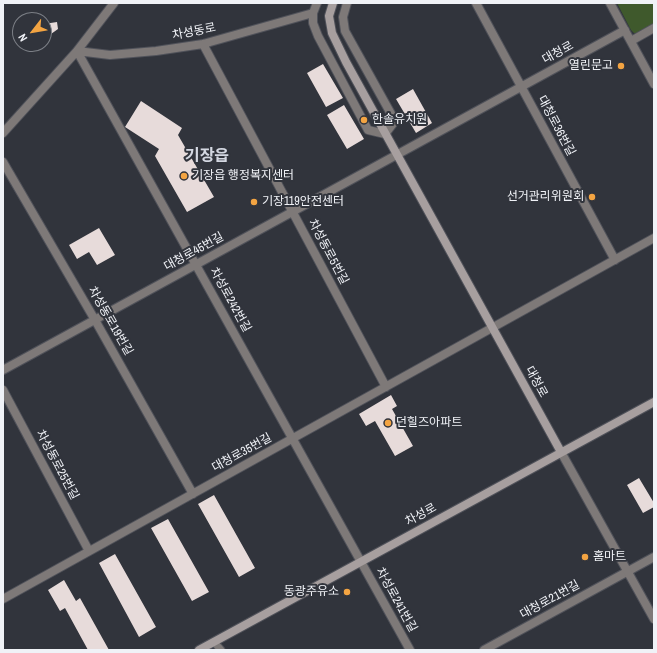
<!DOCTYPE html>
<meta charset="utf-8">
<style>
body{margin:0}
#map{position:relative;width:657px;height:653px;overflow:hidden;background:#31343c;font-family:"Archivo Narrow",sans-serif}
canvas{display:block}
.frame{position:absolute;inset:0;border:4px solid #f0f2f7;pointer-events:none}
.north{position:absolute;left:12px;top:12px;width:40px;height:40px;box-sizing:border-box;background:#31343c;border:1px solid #7d8087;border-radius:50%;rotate:239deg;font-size:11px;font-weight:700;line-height:16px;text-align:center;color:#f0f2f7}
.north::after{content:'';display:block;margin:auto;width:14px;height:18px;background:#f3a442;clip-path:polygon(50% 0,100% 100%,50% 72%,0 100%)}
</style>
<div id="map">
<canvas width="657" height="653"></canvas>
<div class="frame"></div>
<div class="north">N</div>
</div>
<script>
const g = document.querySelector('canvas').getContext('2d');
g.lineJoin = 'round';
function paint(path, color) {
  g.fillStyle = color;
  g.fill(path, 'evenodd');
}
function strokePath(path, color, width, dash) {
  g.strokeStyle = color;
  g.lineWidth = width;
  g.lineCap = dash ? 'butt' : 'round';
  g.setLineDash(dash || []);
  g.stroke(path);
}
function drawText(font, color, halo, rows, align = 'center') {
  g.font = font + ' "Archivo Narrow","Noto Sans KR",sans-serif';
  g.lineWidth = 4;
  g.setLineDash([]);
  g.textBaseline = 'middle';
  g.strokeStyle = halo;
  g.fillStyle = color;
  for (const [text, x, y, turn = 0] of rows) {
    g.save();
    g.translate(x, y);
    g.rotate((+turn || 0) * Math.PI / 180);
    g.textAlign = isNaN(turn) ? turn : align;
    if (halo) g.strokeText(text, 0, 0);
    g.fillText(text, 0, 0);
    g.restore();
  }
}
paint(new Path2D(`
 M617 3H654V26L640 33H634L631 30Z`), '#3f592c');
paint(new Path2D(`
 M57 22 58 29 44 39V24Z
 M323 64 343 98 326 107 307 73Z
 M413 89 432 123 416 133 396 99Z
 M141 101 182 128 178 135 214 197 187 212 155 156 159 149 125 127Z
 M344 105 364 139 347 149 327 115Z
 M99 228 115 255 97 265 89 252 77 259 69 245Z
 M391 395 397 406 392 409 413 446 395 456 375 421 366 426 359 414Z
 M639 478 654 503V507L643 513 627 485Z
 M214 495 255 568 239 577 198 504Z
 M168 519 209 592 192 601 151 528Z
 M115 554 156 627 139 637 99 563Z
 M64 580 76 601 80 598 109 650H88L65 608 60 611 48 590Z`), '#e7dbda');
const service = new Path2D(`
 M214 642 221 650`);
const minor = new Path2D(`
 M317 3 313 13V23L318 36 368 130 385 134 395 121 345 31 343 17 347 3
 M476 3 615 260
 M610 3 654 84
 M631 41 654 28
 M203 44 386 387
 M77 51 410 650
 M77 51 110 55 156 51 203 44 313 13
 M3 133 77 51 114 3
 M3 162 95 320 193 494
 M3 370 625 30
 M3 390 89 551
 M3 599 654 238
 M484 650 654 557`);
const tertiary = new Path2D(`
 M561 452 654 619`);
const secondary = new Path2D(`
 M333 3 329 16 332 33 346 62 561 452
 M199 650 654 402`);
strokePath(service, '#50525a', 9);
strokePath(minor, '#50525a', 10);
strokePath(tertiary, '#50525a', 10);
strokePath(secondary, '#50525a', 10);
strokePath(service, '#7e7978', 7);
strokePath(minor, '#7e7978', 8);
strokePath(tertiary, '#7e7978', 8);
strokePath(secondary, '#a79f9f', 8);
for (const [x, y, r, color] of [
 [621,66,4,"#f3a442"],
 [364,120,4,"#f3a442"],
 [184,176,4,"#f3a442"],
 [592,197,4,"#f3a442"],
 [254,202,4,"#f3a442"],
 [388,423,4,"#f3a442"],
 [585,557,4,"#f3a442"],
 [347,592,4,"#f3a442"]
]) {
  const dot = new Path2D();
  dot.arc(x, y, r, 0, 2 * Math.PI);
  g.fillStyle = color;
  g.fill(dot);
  strokePath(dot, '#31343c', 1.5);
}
drawText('12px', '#f0f2f7', '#31343c', [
 ["차성동로",194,32,-11],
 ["대청로",558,53,-29],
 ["대청로36번길",556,126,62],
 ["대청로45번길",194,252,-29],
 ["차성동로5번길",328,252,62],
 ["차성로242번길",230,300,61],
 ["차성동로19번길",110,321,60],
 ["대청로",536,382,61],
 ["대청로35번길",242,453,-29],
 ["차성동로25번길",57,465,62],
 ["차성로",421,515,-29],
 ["차성로241번길",396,600,61],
 ["대청로21번길",550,600,-29]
]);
drawText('12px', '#f0f2f7', '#31343c', [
 ["열린문고",613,66,"right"],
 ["한솔유치원",372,120],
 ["기장읍 행정복지센터",192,176],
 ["선거관리위원회",584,197,"right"],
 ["기장119안전센터",262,202],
 ["던힐즈아파트",396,423],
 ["홈마트",593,557],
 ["동광주유소",339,592,"right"]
], 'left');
drawText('bold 16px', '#d4d8e2', '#31343c', [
 ["기장읍",207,157]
]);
</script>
